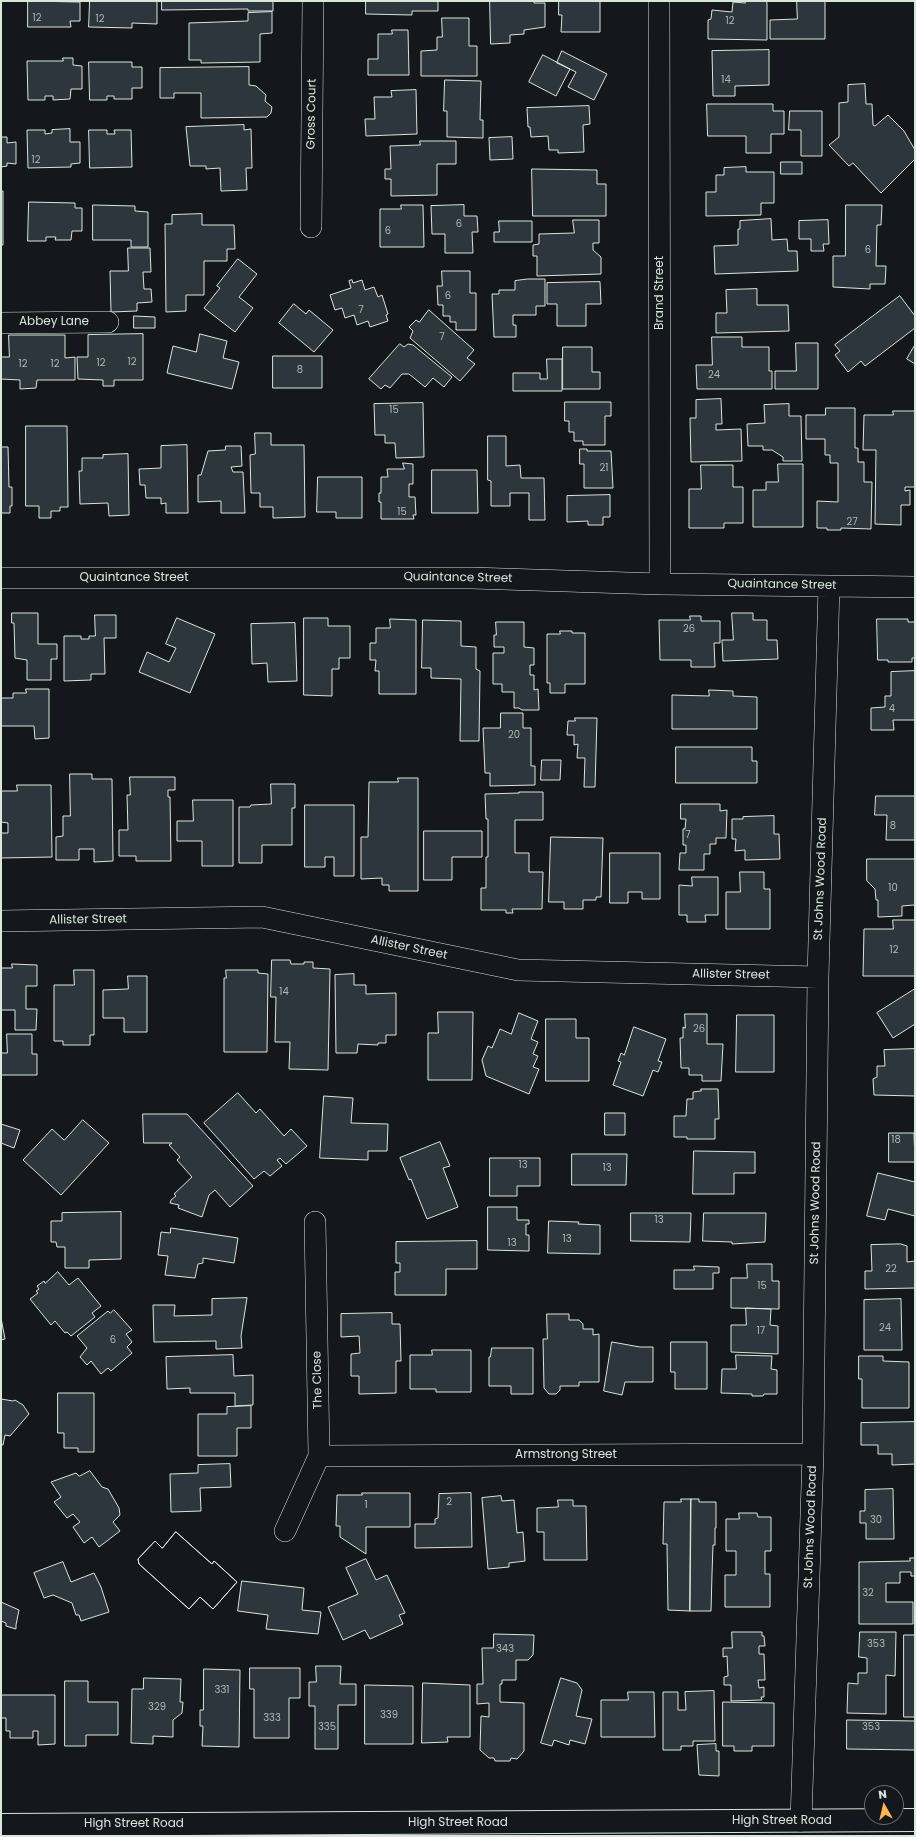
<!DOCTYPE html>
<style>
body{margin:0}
#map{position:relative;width:916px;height:1837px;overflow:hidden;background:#14181c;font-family:Poppins,sans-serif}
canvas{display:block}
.frame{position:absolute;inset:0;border:2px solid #d8e6dc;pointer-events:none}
.north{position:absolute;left:864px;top:1785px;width:40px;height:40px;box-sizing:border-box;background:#14181c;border:1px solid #626a69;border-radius:50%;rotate:352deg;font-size:11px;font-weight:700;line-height:16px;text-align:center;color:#d8e6dc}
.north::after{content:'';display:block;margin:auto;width:14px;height:18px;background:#ffb74d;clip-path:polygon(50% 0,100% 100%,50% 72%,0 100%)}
</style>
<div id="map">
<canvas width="916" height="1837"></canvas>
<div class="frame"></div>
<div class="north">N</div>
</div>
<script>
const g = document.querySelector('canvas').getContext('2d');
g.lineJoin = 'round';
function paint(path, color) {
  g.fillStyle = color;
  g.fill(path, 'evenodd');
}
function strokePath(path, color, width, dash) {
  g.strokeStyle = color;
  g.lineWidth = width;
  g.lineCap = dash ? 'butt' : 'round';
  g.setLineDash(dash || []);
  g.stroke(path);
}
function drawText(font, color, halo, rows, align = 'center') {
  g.font = font + ' Poppins,sans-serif';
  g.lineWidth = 3;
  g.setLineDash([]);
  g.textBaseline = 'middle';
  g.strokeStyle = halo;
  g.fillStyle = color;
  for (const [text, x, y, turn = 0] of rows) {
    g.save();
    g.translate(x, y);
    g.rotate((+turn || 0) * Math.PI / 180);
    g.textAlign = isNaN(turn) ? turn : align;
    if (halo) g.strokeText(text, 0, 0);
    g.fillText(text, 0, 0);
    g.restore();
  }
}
const building = new Path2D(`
 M28 1 80 2V21H70L71 27H28Z
 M90 1H157V24L132 23V28L89 27Z
 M162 1H273V11H248V9L162 10Z
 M366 1H438V11H412V15L366 14Z
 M490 1H534V3H545V27L524 30V34L510 35V43L491 44Z
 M559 1H600V32H561L562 15H559Z
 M745 1H766L767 3V40L708 39V20L711 19 712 10 732 12 733 2 745 3Z
 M797 1H825V39H770V20L797 19Z
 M272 12V33L260 34V62L201 63V60H189V23L248 21V13Z
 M442 18H469V46H477V76H421V51L437 50V37H442Z
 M392 30H408L409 75H368V59H378V34H392Z
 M769 50V85L735 86V96H713L712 51Z
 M562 51 607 74 594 100 568 87 576 72 557 63Z
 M543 55 570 69 556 96 529 82Z
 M63 58H73V65L82 66V89H71L70 99 53 100V96H45V100H28L27 61H63Z
 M89 62H132V67H142V88H132V99H114V96H107V100H90Z
 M249 67V85L256 86 266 95 265 101 272 107 271 113 267 117 201 118V93H174V98H160V68Z
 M445 80 481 81 480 120H483V138L447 137V111H444Z
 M865 84 866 104H872L873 125 875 126 888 115 904 131 915 150V159L881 193 853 163 849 166 829 145 839 137V103L848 102V85Z
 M416 90 417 134 366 136 365 119H375L374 97H392L391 91Z
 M707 104H773V111H784V134H771V153H746V136H708Z
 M589 106 590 124 583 125 584 152 558 153V150H549L548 136 531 137 530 127H528L527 108Z
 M790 111H822V156H801V130H789Z
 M244 125V130L251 129 252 168H246L247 190 221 191 220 168 206 169V166H190L186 127Z
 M70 129V142H80V163L71 164V167L28 168 27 130H45V134L52 133V130Z
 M89 130H107V134H115L114 130H131L132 167 90 168Z
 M1 137H7V143L16 142V164L7 163V166L1 167Z
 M512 137 513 159 490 160 489 138Z
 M420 141H456V164H437V195L391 196V179H385V169H391L390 146 420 145Z
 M781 162H802V174H781Z
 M746 167V172H774V203H761V215L706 216V192H716V175H724V168Z
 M532 169 597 170V184H606V216H533Z
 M1 191H3V245H1Z
 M29 202 75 203V208H82V231H72L71 240H55L56 237H46V241H28Z
 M93 205 135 206V211L148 212V247H131V240H93Z
 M401 205H423L424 247H380V209H401Z
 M464 205V216H477L478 232H472L473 253H445V234H432L431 206Z
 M846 205H882L881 225H877L876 266H886L885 284H870V289L833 287V256H845Z
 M202 214V225H234L235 249H227V261H204V295H186V311L166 312 165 224H172V215Z
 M771 219 772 240 787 239 788 251H797L798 271 715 274 714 246 738 245V229H740V221Z
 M573 220H599V243H593V250L601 257V274L537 276V256H533V245L539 244V234L574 233Z
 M828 220 829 244H823L824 251H811V239H799V221Z
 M499 221H532V242H494V232H499Z
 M128 248H150L151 272H143L144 289H151L152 302 137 303V311L111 312 110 271H128Z
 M238 259 257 274 239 297 253 308 235 332 204 308 220 288 217 286Z
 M442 271H470V293H476V330H456V322H450V316H443V305H438L437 286H442Z
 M528 279H545V306H536V315H513V325H516V337H494L492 294H499V290H515V281Z
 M352 280 353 283 362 280 365 290 374 287 378 297 382 295 388 314 386 315 388 321 370 327 368 321 357 325 354 315 345 318 342 308 335 310 330 295 351 288 349 281Z
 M600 282 601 304H586V326H557V304H547V283Z
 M757 289V305H788L789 331 716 333V313H727L726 290Z
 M900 296 915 316V328L865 366 861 361 848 372 835 355 840 351 835 345Z
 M294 304 306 314 309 310 333 330 314 352 279 323Z
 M429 310 474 350 467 358 475 364 460 381 410 338 413 331 409 327 416 320 419 322Z
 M134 316 155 317V328H134Z
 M143 334V380H114V386H103V380L78 379 77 357H88V335Z
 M200 334 227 341 223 358 239 362 232 389 167 373 173 346 196 352Z
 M9 335H65V358L75 357V380H37L36 388 20 389V380L1 379V357H9Z
 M712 337H742V347H769V371H772V389H697L696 365H712Z
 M796 343H818V389H775V371H796Z
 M400 344 404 347 408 344 413 345 452 377 444 387 433 378 425 387 409 374H402L390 388 385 385 381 389 369 379Z
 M915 345V364L907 359Z
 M563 347H592V372H600V389H563Z
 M273 356H322V388H273Z
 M547 359H562V391H513V373H540V379H547Z
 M721 399 722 424H716V430L741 429 742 461 691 462 690 418H696V400Z
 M565 402H611V416H605V445H583V441H574V432H569V421H565Z
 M423 403 424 457 396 458 395 443H385V435H375L374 404Z
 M789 404V416H801L802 461H783V457L772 450H763V446H748L747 424 765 423 764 405Z
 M826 408H855V448H858V462H864V482H872L871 529 841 528V530H827V528H817V501L838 502V463H830V455H825V439H806V415H825Z
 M893 411H915V487H905V491L910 490V505H901V525L875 524 876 450H863L864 415H893Z
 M26 426H67L68 507H60V511H51V518H39V506H26Z
 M255 433H271V445H304L305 517 273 518V507H260V493H251L250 455 255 454Z
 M488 436H506V466L520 465 521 478H544L545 520H529V493H510V506H491V481L488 480Z
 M187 445 188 513H166V503L161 504V498H146L145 485H140L139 469 161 468V446Z
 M226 446H241L242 466 231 467 233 472H243L245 513H221V501L198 502V475H201L208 451 225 450Z
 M1 447H8L9 487H12V506H10V513H1Z
 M580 449H587V451H611L613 488H584V464H580Z
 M128 454 129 515 109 516 108 503 80 504 79 471H82V458H103V455Z
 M403 463 413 464V484H409V497H415L416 515H413L414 519H381V502H379V493H381V477H388L387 469H404Z
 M778 464H803V527H753V490H766V482H778Z
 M701 465H733V487H743V523H724V528H689V489H701Z
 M432 470H477L478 513H432Z
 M318 477H362V518H336V512H317Z
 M610 495V517H603V525H588V521L567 522V496Z
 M12 613H38V644H57V659H51V680H27V660L15 658 14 623H12Z
 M732 613H753V620H767V640H777L778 659 723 661 722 640H733Z
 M95 615H116V638H104L105 674H91V680L64 681V636H81V639H89V636H95Z
 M690 616H701V621H720V643H714L715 667H691V660H660L659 620H690Z
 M177 618 215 634 190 693 139 672 147 652 169 662 176 648 166 644Z
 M304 618H328V626H350V658H339V669H332V696L304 695Z
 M390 619 416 620V694H379V671H375L376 660H370V643H376V628H390Z
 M877 619H908V622H915V658H912V662H888V660H878Z
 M423 620 461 621V646L476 647V669L480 671 479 741H460L461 679 431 678V668H422Z
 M496 622H524V647L534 648V665H530V675H534V690L538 689 539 710H522L519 708H514V692H502V684H493V653H504V647H494V635H496Z
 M295 623 297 681 268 682 267 663 252 664 251 624Z
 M560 631H572V633H585V684H565V693H550V683H547V634H560Z
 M915 671V720H893L894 730H871V708L885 707V696H891V672Z
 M26 689H49V738L35 739 34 726H1V698H13V693H26Z
 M709 690 733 691V696L757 697V729H672V695L709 696Z
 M501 713H523V728H531V766H535V785L490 786V773H485L483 728H500Z
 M575 718H597L595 787H584L585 758H577L578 744 574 745V735H567L568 721H575Z
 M676 747H752V761H757V783H676Z
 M542 760H561L560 780H541Z
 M70 774H92V779H112L113 861 94 862V849H79V860H56V837L63 836V816H70Z
 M130 777H175V790H168V797H170L171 861H136V856H119V830H128L127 795H130Z
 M398 778H418V891H389V885H382V878L361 879V837H368L369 782H398Z
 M271 784H295V808H292V845H262V863H239V807H250L251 805 271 804Z
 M17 785H51L52 857 1 858V833H8V823L1 822V791H17Z
 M519 792H543V820H515V853H529V872H543L542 909H512L513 913H506V910H481V888H486V857H488V819H486L485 794 519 793Z
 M876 796H915V840H886L887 815H875Z
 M193 800H233V866H202V841H177V821H193Z
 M681 804H720V811L727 810 726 838H716V844H710V854H704V870H679L680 853H686V845H683V829H685L686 819H681Z
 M305 805H354V876H334V857H325V867H305Z
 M774 816V834H779L780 859 745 860V850L735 851 736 839H732V819H743V817Z
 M424 831H482V857H452V880H424Z
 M551 837 603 838 601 897H596V900H583V909H564V902H549Z
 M610 853H660V899H642V892H628V903H610Z
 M867 859H915V904L914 905 902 906V916L878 917V900H876L875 889 867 881Z
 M740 872H764V889H770V929H726V892H740Z
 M692 877H718V915H705L706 922H687V915H679V885L692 886Z
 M893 920H915V976H863L864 929H893Z
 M272 960H290L291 964H304V962H313V968L330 969 328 1070 289 1069 290 1042H275L276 997H271Z
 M12 964 37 965V986H26V1009H37L36 1030H15V1010H1V968H12Z
 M74 970H94V1035H90V1045H63V1041H54V985H74Z
 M226 970H258V973L268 974 267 1052H224V978H226Z
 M354 974V985H366V994L396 993V1035H386V1043H378V1045L358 1044 357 1053H336L335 975Z
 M128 976H147V1032H124V1018H103V990L128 989Z
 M915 989V1024L893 1038 877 1013Z
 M438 1012H473L472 1080H428V1033H438Z
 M519 1013 538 1021 531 1039 538 1042 533 1054 538 1056 533 1067 539 1069 529 1094 486 1076 482 1060 488 1046 492 1048 500 1029 511 1034Z
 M685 1014H707V1044H723L721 1081H702V1075H689V1068H681L680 1038H683V1027L685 1028Z
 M737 1015H774V1072H736Z
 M546 1019H576V1038H589V1081H546Z
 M634 1027 666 1039 658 1061 662 1062 658 1072 653 1070 643 1096 613 1085 621 1062 618 1061 621 1053 624 1055Z
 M7 1034H32V1054H37V1075H1V1053H7Z
 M915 1049V1096L874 1095 873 1079 877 1077V1066H885L884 1050Z
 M701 1089H718L719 1119H715V1139H687V1137H674V1116H686L687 1099H693V1092L701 1091Z
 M238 1093 256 1113 260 1109 284 1136 291 1129 307 1146 286 1164 280 1158 277 1160 282 1166 270 1176 264 1171 254 1179 204 1123Z
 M324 1096 353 1098 351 1123 388 1124 387 1151H368V1160L320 1158Z
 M605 1113H625V1135H605Z
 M143 1114H187L253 1186 230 1207 215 1190 209 1195 202 1217 178 1208 179 1205 170 1203 171 1200 176 1196 174 1194 192 1177 177 1160 180 1157 169 1145 172 1143H144Z
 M83 1120 109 1143 61 1195 23 1160 52 1129 64 1140Z
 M1 1124 20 1130 14 1148 1 1143Z
 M889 1133H914L915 1162H889Z
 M440 1142 450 1166 443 1168 458 1207 427 1219 411 1179 409 1180 400 1158Z
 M694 1151 755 1152V1173H734V1194H693Z
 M572 1154H627L626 1185H572Z
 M490 1158H540V1186H517V1196H490Z
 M878 1173 915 1182V1216L888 1209 885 1220 867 1216Z
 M488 1207H517V1220H529V1224H526V1235H529V1251L488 1250Z
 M121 1212V1259L89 1260V1268H65V1247H57L56 1242H51V1221H62V1213Z
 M631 1213H691L690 1242 631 1241Z
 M704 1213H766L765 1242 732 1244V1242L703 1241Z
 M549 1221 579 1222 578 1224 600 1225V1254L548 1253Z
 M171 1228 238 1238 234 1263 203 1258V1263L198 1264 195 1278 165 1275 168 1256 158 1255 161 1232 170 1233Z
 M477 1241V1269H446V1295H395V1272H400V1263H396V1242Z
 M901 1244 907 1246V1262L915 1261V1288L865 1289V1271H872L871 1245Z
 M747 1264H772V1281H779V1309L731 1308V1278H747Z
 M694 1266 719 1267V1273H713V1289H674V1270H694Z
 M58 1272 69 1285 78 1278 101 1306 92 1313 95 1317 71 1336 67 1332 65 1333 55 1321 51 1325 30 1299 38 1293 36 1291 39 1289 37 1286 44 1281 45 1283Z
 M247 1298 241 1336 242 1348 216 1349V1341L154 1342 153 1305H175L174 1316 212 1315V1299Z
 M901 1299 902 1350H864V1300Z
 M746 1308 771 1309 770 1325 778 1326V1354L731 1352V1325H746Z
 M114 1310 132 1330 126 1334 132 1342 127 1347 132 1353 111 1371 108 1368 101 1374 91 1361 87 1365 80 1357 87 1348 77 1336 108 1311 110 1313Z
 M392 1313V1324H400L401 1361H396V1393L359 1394V1376H351V1354L360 1353 359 1336 341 1337V1314Z
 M547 1314H569V1320H579L583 1324V1329H593V1335L599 1334V1382H579V1386H560V1390L556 1394H549L544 1388 543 1339H547Z
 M1 1318 5 1339 1 1340Z
 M612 1342 640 1347H653V1382H625L622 1395 604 1391Z
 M671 1342H707V1389H675V1372H671Z
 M492 1348H533V1394H511V1386H489V1357H490Z
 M432 1350H471V1392H436V1389H410V1355H432Z
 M233 1355 234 1376 253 1375V1405L235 1406V1393H190V1388L167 1389 166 1357Z
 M736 1355 772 1356 771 1369 777 1370V1394H764L763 1396H752V1394L721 1393 722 1369H736Z
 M859 1356H883V1361L909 1362V1408H862V1379H859Z
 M58 1393H94V1452H78V1448H64V1433H58Z
 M1 1399 13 1401 15 1400 23 1405 29 1414 10 1436 5 1435 3 1445H1Z
 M251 1406V1428H237V1456H198V1414H227V1407Z
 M915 1422V1464L892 1465V1454H878V1445H861V1423Z
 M230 1464 231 1487 200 1488 201 1511 171 1512 170 1474 198 1473V1465Z
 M90 1471 102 1487 108 1489 119 1508 120 1515 113 1522 120 1531 99 1547 92 1537 84 1543 73 1527 80 1522 73 1514 67 1518 54 1502 61 1497 51 1482 76 1473 79 1476Z
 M893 1489 894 1539H866V1523H860V1511H865V1490Z
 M362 1493H410V1527H366V1554L340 1537V1526H336L337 1495H362Z
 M471 1493 472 1547 415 1548V1524H435V1519L438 1518 439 1494Z
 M501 1496 502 1501 514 1500 517 1533 523 1532 525 1561 509 1563V1567L488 1569 482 1498Z
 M681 1499H691L690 1611 668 1610 667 1544H663L664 1502H681Z
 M691 1499H699V1502H716V1528H715V1545H713L712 1574 711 1611H690Z
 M558 1500H573V1506H586L587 1560H544V1532H537V1508L558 1507Z
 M739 1513H757L758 1517H771V1551H765V1574H770V1607H725V1575H736V1551H726V1519H739Z
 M176 1532 212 1564 214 1561 237 1582 213 1609 200 1597 189 1609 139 1564 138 1559 155 1541 162 1548Z
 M176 1532 212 1564 214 1561 237 1582 213 1609 200 1597 189 1609 139 1564 138 1559 155 1541 162 1548Z
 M910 1558H915V1576H911V1572H900V1583H886V1602H913V1624H859V1562L910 1561Z
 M366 1559 376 1580 387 1575 405 1613 399 1615 403 1624 370 1639 365 1630 343 1640 328 1607 358 1594 346 1568Z
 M63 1562 71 1582 94 1573 101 1587 109 1612 81 1621 79 1615H76L72 1603 53 1595 44 1598 34 1573Z
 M242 1581 304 1588 302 1610 321 1612 318 1634 266 1629 268 1615 238 1611Z
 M1 1602 19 1610 16 1625V1629L6 1626V1623L1 1621Z
 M732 1632H762V1636H764L765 1646H759V1654H764L765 1680H758L759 1688 764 1687V1697H761L762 1700 731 1701V1685H724V1677L728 1676 727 1656 723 1657V1648H732Z
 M860 1632H896L895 1676 886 1675V1714L847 1713 848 1683 858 1684V1673H867V1658L859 1657Z
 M494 1634 534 1635 533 1655 528 1660H516V1680H502V1684H500V1702L524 1703V1751L517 1759 511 1758 510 1761H495L494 1758H489L480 1750 481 1716 489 1717V1703L477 1704V1684H483L482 1648H493Z
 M904 1635H915V1717H904Z
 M316 1666H341L340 1684H356V1705H338V1749H315V1706H309V1682H316Z
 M250 1668H300V1698H289V1738H254V1689H250Z
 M204 1669 240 1670 239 1747 202 1746 203 1726H200V1710H203Z
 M144 1678 181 1679 180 1702H183L182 1713 173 1720V1737L153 1736V1744L131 1743 132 1689H143Z
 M561 1678 577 1683 582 1690 576 1716 592 1719 585 1744 570 1740 569 1745 554 1740 552 1746 541 1743Z
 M65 1681H88V1702H118V1735H86V1746H65Z
 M423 1683 470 1685V1737H447L448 1742 422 1743Z
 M365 1685 413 1686V1744H365Z
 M714 1691 715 1741H693V1746H681V1750H663V1692H678V1710H686L685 1692Z
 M628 1692H654L655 1737H601V1700H628Z
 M1 1695H55V1744L38 1745V1731H33V1738H10V1731H6V1718H1Z
 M723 1702 774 1703V1746H752V1751H734V1746H723Z
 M847 1720 915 1721V1750L847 1749Z
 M716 1744V1751H719V1776L699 1775 697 1745Z`);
paint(building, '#2c363c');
strokePath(building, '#d8e6dc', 1);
const minor = new Path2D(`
 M659 1 660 584
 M311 227 313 1
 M1 323 108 322
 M1 578H472L660 584 915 587
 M1 921 262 917 518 970 818 977
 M319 1456 813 1454
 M285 1531 319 1456 315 1222
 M801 1821 813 1454 818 977 829 586`);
const primary = new Path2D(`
 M1 1825 915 1820`);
strokePath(minor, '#d8e6dc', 22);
strokePath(primary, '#d8e6dc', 24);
strokePath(minor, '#14181c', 21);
strokePath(primary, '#14181c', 22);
drawText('10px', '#adbab4', null, [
 ["12",37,18],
 ["12",100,19],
 ["12",730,21],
 ["14",726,80],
 ["12",36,160],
 ["6",459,224],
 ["6",388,231],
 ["6",868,250],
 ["6",448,296],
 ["7",361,310],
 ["7",442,337],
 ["12",132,362],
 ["12",101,363],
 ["12",23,364],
 ["12",55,364],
 ["8",300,370],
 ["24",714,375],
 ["15",394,410],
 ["21",604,468],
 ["15",402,512],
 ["27",852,522],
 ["26",689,629],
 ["4",892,709],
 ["20",514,735],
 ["8",893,826],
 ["7",688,835],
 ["10",893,888],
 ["12",894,950],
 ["14",284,992],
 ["26",699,1029],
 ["18",896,1140],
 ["13",523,1165],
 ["13",607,1168],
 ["13",659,1220],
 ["13",567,1239],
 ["13",512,1243],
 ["22",891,1269],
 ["15",762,1286],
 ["24",885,1328],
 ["17",761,1331],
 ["6",113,1340],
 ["2",449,1502],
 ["1",366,1505],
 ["30",876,1520],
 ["32",868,1593],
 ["353",876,1644],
 ["343",505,1649],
 ["331",222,1690],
 ["329",157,1707],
 ["339",389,1715],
 ["333",272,1718],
 ["335",327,1727],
 ["353",871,1727]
]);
drawText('12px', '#d8e6dc', '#14181c', [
 ["Gross Court",312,114,-89],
 ["Brand Street",660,293,-90],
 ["Abbey Lane",54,322],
 ["Quaintance Street",134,578],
 ["Quaintance Street",458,578,1],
 ["Quaintance Street",782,585,1],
 ["St Johns Wood Road",821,879,-88],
 ["Allister Street",88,920,-1],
 ["Allister Street",409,948,12],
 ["Allister Street",731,975,1],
 ["St Johns Wood Road",816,1203,-89],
 ["The Close",318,1380,-91],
 ["Armstrong Street",566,1455],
 ["St Johns Wood Road",811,1527,-88],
 ["High Street Road",782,1821],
 ["High Street Road",458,1823],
 ["High Street Road",134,1824]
]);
</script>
